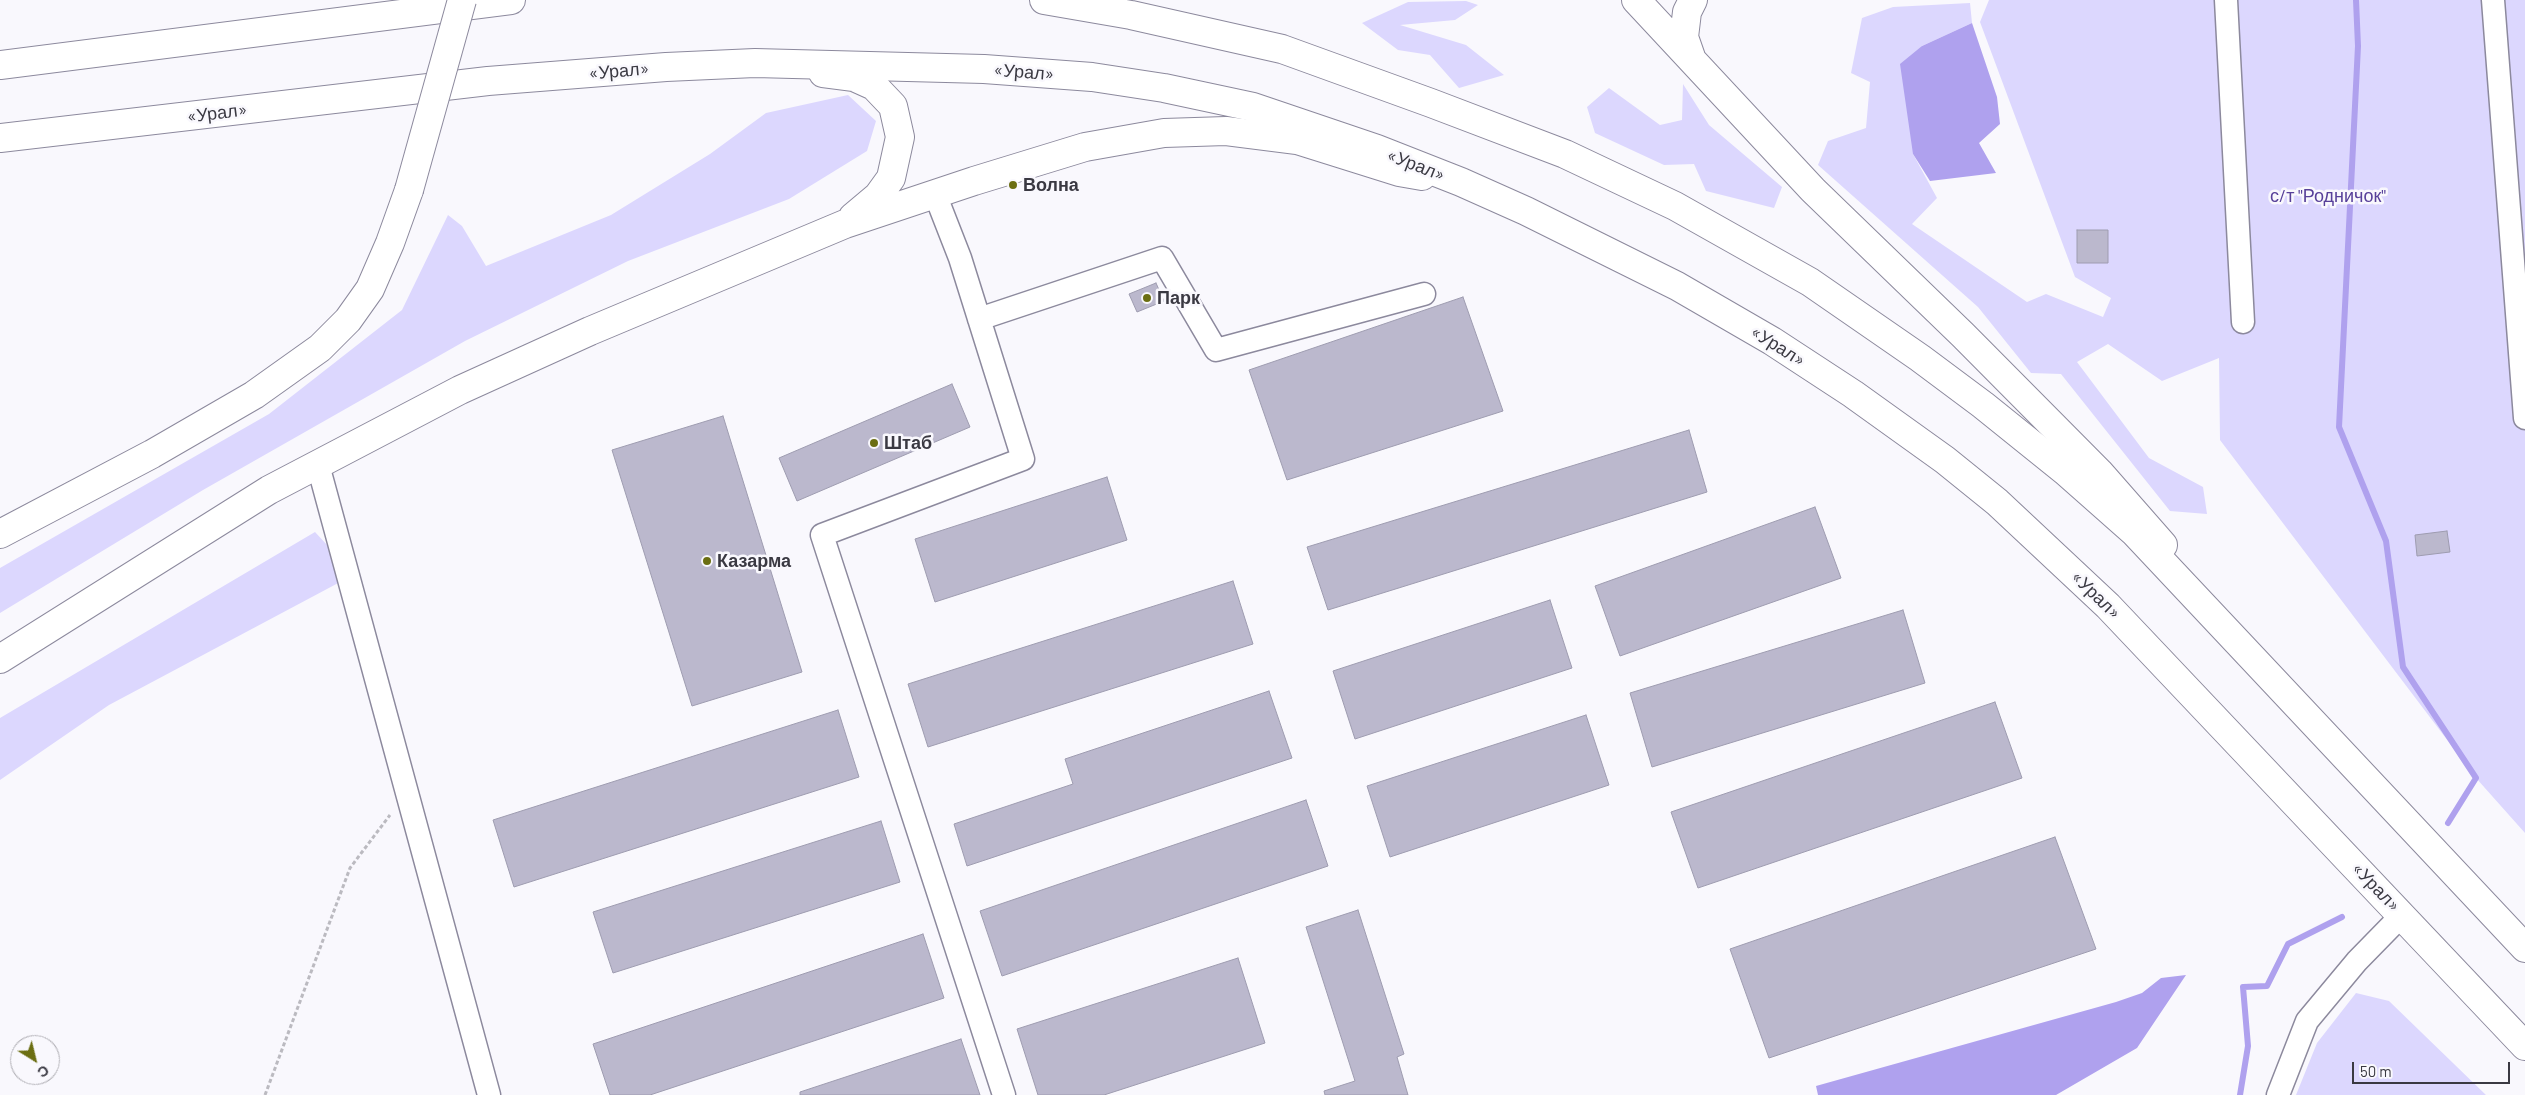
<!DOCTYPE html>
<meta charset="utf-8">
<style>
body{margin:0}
#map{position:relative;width:2525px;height:1095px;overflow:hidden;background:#f9f8fd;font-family:Barlow,sans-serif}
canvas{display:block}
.north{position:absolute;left:10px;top:1035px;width:50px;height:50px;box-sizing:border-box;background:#f9f8fd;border:1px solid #adacb2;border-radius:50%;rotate:144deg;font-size:14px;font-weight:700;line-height:20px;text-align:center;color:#3a3942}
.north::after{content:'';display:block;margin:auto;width:18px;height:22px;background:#6b6e12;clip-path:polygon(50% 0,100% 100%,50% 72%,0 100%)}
.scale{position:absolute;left:2352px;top:1062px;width:158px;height:22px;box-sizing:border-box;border:2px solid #3a3942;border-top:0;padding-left:6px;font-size:15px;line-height:18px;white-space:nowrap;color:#3a3942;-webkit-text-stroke:4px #f9f8fd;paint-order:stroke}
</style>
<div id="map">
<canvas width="2525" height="1095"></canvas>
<div class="north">С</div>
<div class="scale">50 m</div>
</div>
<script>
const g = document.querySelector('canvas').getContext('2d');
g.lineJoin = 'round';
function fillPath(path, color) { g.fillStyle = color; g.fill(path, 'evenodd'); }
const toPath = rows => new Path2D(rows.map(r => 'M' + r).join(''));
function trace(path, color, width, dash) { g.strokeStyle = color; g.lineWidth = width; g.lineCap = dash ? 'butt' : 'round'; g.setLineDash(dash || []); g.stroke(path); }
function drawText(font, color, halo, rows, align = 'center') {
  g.font = font + ' Barlow,sans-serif'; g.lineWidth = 5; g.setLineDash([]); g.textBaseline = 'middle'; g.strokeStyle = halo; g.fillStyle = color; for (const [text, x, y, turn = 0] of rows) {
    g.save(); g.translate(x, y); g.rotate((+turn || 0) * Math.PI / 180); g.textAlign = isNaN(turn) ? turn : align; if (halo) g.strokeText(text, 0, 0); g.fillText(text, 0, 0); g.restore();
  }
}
fillPath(toPath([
 [1989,0,2525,0,2525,833,2476,778,2220,440,2219,358,2162,381,2108,344,2077,362,2149,458,2203,487,2207,514,2170,511,2061,374,2031,373,1978,307,1818,165,1828,141,1866,128,1870,82,1851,73,1862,18,1893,7,1970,3,1972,23,1922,46,1913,154,1937,198,1912,224,2027,302,2046,294,2103,317,2111,298,2075,277,1980,22],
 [1466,1,1478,5,1455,20,1400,25,1466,45,1504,75,1459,88,1430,55,1398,50,1362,23,1408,2],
 [1683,84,1709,125,1782,187,1774,208,1706,191,1694,164,1664,165,1595,133,1587,107,1609,88,1660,125,1682,120],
 [848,95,876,121,867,151,789,199,628,261,465,341,203,490,0,613,0,568,269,414,402,310,448,215,462,226,486,266,611,215,710,154,766,113],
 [315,532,341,560,342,581,109,705,0,780,0,718],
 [2356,993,2389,1001,2486,1095,2296,1095,2317,1043]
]), '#dcd7fe');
fillPath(toPath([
 [1972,23,1997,97,2000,124,1979,143,1996,173,1930,181,1913,154,1900,64,1922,46],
 [2186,975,2137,1048,2056,1095,1818,1095,1816,1086,2116,1002,2142,993,2161,978]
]), '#afa1ee');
trace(toPath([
 [2356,0,2358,46,2339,427,2386,541,2403,667,2476,778,2448,823],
 [2240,1095,2248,1046,2243,987,2267,986,2288,944,2342,917]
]), '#afa1ee', 6);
const building = toPath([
 [2077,230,2108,230,2108,263,2077,263,2077,230],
 [1156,283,1164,301,1137,312,1129,294,1156,283],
 [1463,297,1503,411,1287,480,1249,370,1463,297],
 [952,384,970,427,797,501,779,458,952,384],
 [723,416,802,672,692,706,612,450,723,416],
 [1689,430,1707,492,1328,610,1307,547,1689,430],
 [1107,477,1127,540,935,602,915,539,1107,477],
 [1815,507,1841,578,1620,656,1595,586,1815,507],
 [2447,531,2450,552,2417,556,2415,535,2447,531],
 [1233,581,1253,644,928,747,908,684,1233,581],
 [1550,600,1572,668,1355,739,1333,671,1550,600],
 [1903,610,1925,683,1652,767,1630,693,1903,610],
 [1269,691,1292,758,967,866,954,824,1073,784,1065,759,1269,691],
 [1995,702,2022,778,1698,888,1671,812,1995,702],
 [838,710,859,777,514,887,493,820,838,710],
 [1586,715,1609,785,1390,857,1367,786,1586,715],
 [1306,800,1328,866,1002,976,980,911,1306,800],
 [881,821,900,882,613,973,593,912,881,821],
 [2055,837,2096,949,1769,1058,1730,949,2055,837],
 [1358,910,1404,1054,1397,1057,1408,1095,1325,1095,1324,1091,1355,1081,1306,927,1358,910],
 [923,934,944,998,650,1095,610,1095,593,1044,923,934],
 [1238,958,1265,1043,1104,1095,1038,1095,1017,1029,1238,958],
 [961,1039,980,1095,800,1095,800,1092,961,1039]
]);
fillPath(building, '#bbb8cd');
trace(building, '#9e9cb0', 1);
const minor = toPath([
 [2226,0,2243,322],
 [2493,0,2525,418],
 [935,194,960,258,1023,459,822,535,1004,1095],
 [979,319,1162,258,1216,350,1424,294],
 [318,465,489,1095],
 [2278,1095,2307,1021,2357,961,2402,915]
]);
const major = toPath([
 [1636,0,1813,190,1963,335,2099,472,2163,545],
 [1692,60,1684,37,1687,12,1693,0],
 [823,73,854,77,874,86,893,106,900,137,891,178,878,196,853,217],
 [0,534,152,454,254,395,320,348,348,320,370,289,390,243,409,190],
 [0,659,269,490,460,390,590,331,845,224,974,181,1085,147,1164,133,1226,131,1297,140,1399,172,1422,176]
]);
const highway = toPath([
 [1044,0,1131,15,1282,49,1431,103,1565,154,1675,206,1810,282,1920,358,1983,405,2065,471,2134,532,2525,948],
 [0,65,511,0],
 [0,138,488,81,666,67,755,63,984,69,1092,77,1164,88,1253,107,1377,149,1461,182,1526,211,1677,286,1772,341,1853,394,1945,460,1997,502,2108,606,2525,1046]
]);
trace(minor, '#8c899d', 25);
trace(major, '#8c899d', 30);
trace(highway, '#8c899d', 30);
trace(toPath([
 [265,1095,350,868,390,815]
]), '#bbbac0', 3, [4, 2.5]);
trace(minor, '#fff', 22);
trace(major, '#fff', 28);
trace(highway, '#fff', 28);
const majorBridge = toPath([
 [409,190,462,0]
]);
trace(majorBridge, '#8c899d', 30, []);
trace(majorBridge, '#fff', 28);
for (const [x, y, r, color] of [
 [1013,185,5,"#6b6e12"],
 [1147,298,5,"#6b6e12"],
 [874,443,5,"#6b6e12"],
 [707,561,5,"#6b6e12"]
]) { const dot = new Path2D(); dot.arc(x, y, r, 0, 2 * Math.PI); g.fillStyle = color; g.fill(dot); trace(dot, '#f9f8fd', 2); }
drawText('18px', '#3a3942', '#f9f8fd', [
 ["«Урал»",619,71,-5],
 ["«Урал»",1024,72,4],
 ["«Урал»",217,113,-7],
 ["«Урал»",1416,165,21],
 ["«Урал»",1778,346,32],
 ["«Урал»",2096,595,44],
 ["«Урал»",2376,887,46]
]);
drawText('bold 18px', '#3a3942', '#f9f8fd', [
 ["Волна",1023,185],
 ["Парк",1157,298],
 ["Штаб",884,443],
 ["Казарма",717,561]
], 'left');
drawText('18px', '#58419a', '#f9f8fd', [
 ["с/т \"Родничок\"",2328,196]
]);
</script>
